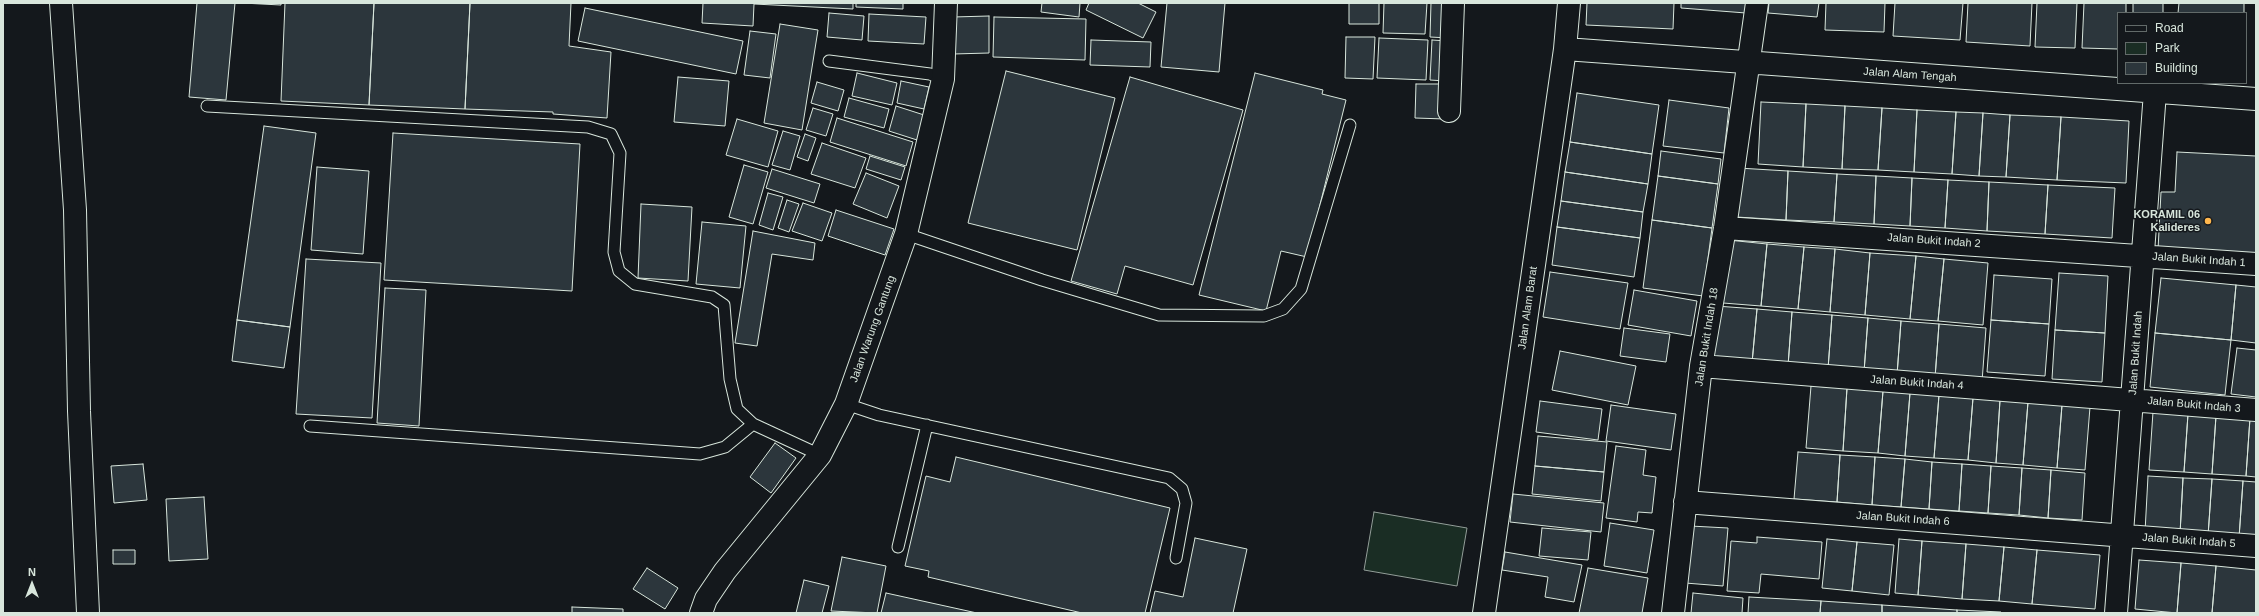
<!DOCTYPE html>
<style>
body{margin:0}
#map{position:relative;width:2259px;height:616px;overflow:hidden;background:#14181c;font-family:Helvetica,sans-serif}
canvas{display:block}
.frame{position:absolute;inset:0;border:4px solid #d8e6dc;pointer-events:none}
.legend{position:absolute;left:2117px;top:12px;width:130px;height:72px;box-sizing:border-box;background:#14181c;border:1px solid #626a69;margin:0;padding:5px 7px;list-style:none;font-size:12px;color:#d8e6dc}
.legend li{display:flex;align-items:center;gap:8px;height:20px}
.legend b{width:20px;border:1px solid #626a69}
.north{position:absolute;left:12px;top:564px;width:40px;height:40px;-webkit-text-stroke:3px #14181c;paint-order:stroke;rotate:0deg;font-size:11px;font-weight:700;line-height:16px;text-align:center;color:#d8e6dc}
.north::after{content:'';display:block;margin:auto;width:14px;height:18px;background:#d8e6dc;clip-path:polygon(50% 0,100% 100%,50% 72%,0 100%)}
</style>
<div id="map">
<canvas width="2259" height="616"></canvas>
<div class="frame"></div>
<ul class="legend">
<li><b style="height:5px;background:#14181c"></b>Road</li>
<li><b style="height:11px;background:#1a2d24"></b>Park</li>
<li><b style="height:11px;background:#2c363c"></b>Building</li>
</ul>
<div class="north">N</div>
</div>
<script>
const g = document.querySelector('canvas').getContext('2d');
g.lineJoin = 'round';
function fillPath(path, color) { g.fillStyle = color; g.fill(path, 'evenodd'); }
const toPath = rows => new Path2D(rows.map(r => 'M' + r).join(''));
function trace(path, color, width, dash) { g.strokeStyle = color; g.lineWidth = width; g.lineCap = dash ? 'butt' : 'round'; g.setLineDash(dash || []); g.stroke(path); }
function drawText(font, color, halo, rows, align = 'center') {
  g.font = font + ' Helvetica,sans-serif'; g.lineWidth = 3; g.setLineDash([]); g.textBaseline = 'middle'; g.strokeStyle = halo; g.fillStyle = color; for (const [text, x, y, turn = 0] of rows) {
    g.save(); g.translate(x, y); g.rotate((+turn || 0) * Math.PI / 180); g.textAlign = isNaN(turn) ? turn : align; if (halo) g.strokeText(text, 0, 0); g.fillText(text, 0, 0); g.restore();
  }
}
const green = toPath([
 [1374,512,1467,528,1457,586,1364,570,1374,512]
]);
fillPath(green, '#1a2d24');
trace(green, '#939e99', 1);
const building = toPath([
 [197,3,235,3,226,100,189,97,197,3],
 [242,3,281,3,281,5,242,3],
 [285,3,374,3,369,105,281,101,285,3],
 [374,3,470,3,465,109,369,105,374,3],
 [470,3,571,3,569,46,611,52,607,118,553,114,553,112,465,109,470,3],
 [703,3,853,3,853,9,754,4,753,26,702,23,703,3],
 [856,3,903,3,903,9,856,7,856,3],
 [1042,3,1080,3,1079,17,1041,12,1042,3],
 [1089,3,1138,3,1156,12,1143,38,1086,10,1089,3],
 [1167,3,1225,3,1219,72,1161,67,1167,3],
 [1349,3,1379,3,1379,24,1349,24,1349,3],
 [1384,3,1427,3,1425,34,1383,33,1384,3],
 [1431,3,1450,3,1449,38,1430,37,1431,3],
 [1587,3,1674,3,1673,29,1586,25,1587,3],
 [1681,3,1747,3,1746,13,1681,8,1681,3],
 [1769,3,1819,3,1817,17,1768,13,1769,3],
 [1826,3,1885,3,1884,32,1825,30,1826,3],
 [1895,3,1963,3,1960,40,1893,36,1895,3],
 [1968,3,2032,3,2030,46,1966,42,1968,3],
 [2037,3,2077,3,2075,48,2035,47,2037,3],
 [2084,3,2126,3,2126,13,2118,13,2118,49,2082,48,2084,3],
 [2133,3,2163,3,2163,13,2133,13,2133,3],
 [2179,3,2244,3,2244,13,2178,13,2179,3],
 [585,8,743,41,736,74,578,41,585,8],
 [829,13,864,16,862,40,827,37,829,13],
 [869,14,926,17,924,44,868,41,869,14],
 [989,16,989,53,953,54,953,17,989,16],
 [994,17,1086,19,1085,60,993,57,994,17],
 [780,24,818,30,802,130,764,123,780,24],
 [750,31,776,34,770,78,744,75,750,31],
 [1346,37,1375,37,1373,79,1345,78,1346,37],
 [1379,38,1428,40,1426,80,1377,78,1379,38],
 [1091,40,1151,42,1150,67,1090,65,1091,40],
 [1432,40,1448,41,1446,81,1430,80,1432,40],
 [1006,71,1115,98,1077,250,968,223,1006,71],
 [857,73,897,83,892,105,852,96,857,73],
 [1255,73,1323,90,1322,94,1346,100,1307,257,1281,251,1266,311,1199,295,1255,73],
 [678,77,729,81,725,126,674,122,678,77],
 [1130,77,1243,110,1193,285,1125,266,1117,294,1071,281,1130,77],
 [901,81,929,87,924,109,897,103,901,81],
 [817,82,844,90,838,111,811,103,817,82],
 [1416,84,1446,84,1445,119,1415,118,1416,84],
 [1577,93,1659,105,1652,154,1570,142,1577,93],
 [849,98,889,109,884,128,844,117,849,98],
 [1669,100,1729,108,1724,153,1663,146,1669,100],
 [1761,102,1806,104,1803,167,1758,164,1761,102],
 [1806,104,1845,106,1842,169,1803,167,1806,104],
 [896,106,924,115,917,140,889,131,896,106],
 [1845,106,1882,108,1878,170,1842,169,1845,106],
 [813,108,833,114,826,136,806,130,813,108],
 [1882,108,1917,110,1914,172,1878,170,1882,108],
 [1917,110,1956,112,1952,174,1914,172,1917,110],
 [1956,112,1983,113,1979,176,1952,174,1956,112],
 [1983,113,2010,115,2006,177,1979,176,1983,113],
 [2010,115,2061,117,2057,180,2006,177,2010,115],
 [2061,117,2129,121,2126,183,2057,180,2061,117],
 [837,118,913,142,906,166,830,142,837,118],
 [737,119,778,131,768,167,726,155,737,119],
 [264,126,316,133,290,327,237,320,264,126],
 [783,131,800,136,790,170,772,165,783,131],
 [393,133,580,144,572,291,384,280,393,133],
 [805,134,816,138,808,161,797,157,805,134],
 [1570,142,1652,154,1648,184,1565,172,1570,142],
 [822,143,866,158,855,188,811,174,822,143],
 [1661,151,1721,159,1718,184,1658,176,1661,151],
 [2177,152,2256,156,2256,256,2158,250,2161,192,2175,192,2177,152],
 [870,156,905,167,901,180,866,169,870,156],
 [744,165,768,172,753,224,729,217,744,165],
 [317,167,369,171,363,254,311,250,317,167],
 [1738,168,1788,171,1786,220,1736,217,1738,168],
 [772,169,820,184,814,203,766,188,772,169],
 [1788,171,1837,174,1834,222,1786,220,1788,171],
 [1565,172,1648,184,1643,212,1561,201,1565,172],
 [866,173,899,186,887,218,853,204,866,173],
 [1837,174,1876,176,1874,224,1834,222,1837,174],
 [1658,176,1718,184,1712,228,1652,220,1658,176],
 [1876,176,1912,178,1910,226,1874,224,1876,176],
 [1912,178,1948,180,1945,228,1910,226,1912,178],
 [1948,180,1989,182,1987,231,1945,228,1948,180],
 [1989,182,2048,185,2045,234,1987,231,1989,182],
 [2048,185,2115,188,2112,238,2045,234,2048,185],
 [768,193,783,197,773,230,759,225,768,193],
 [787,200,799,204,789,232,778,228,787,200],
 [1561,201,1643,212,1640,238,1557,227,1561,201],
 [803,203,832,213,822,241,792,231,803,203],
 [641,204,692,207,688,281,638,278,641,204],
 [836,210,894,229,885,255,828,236,836,210],
 [1652,220,1712,228,1703,296,1643,288,1652,220],
 [702,222,746,226,740,288,696,284,702,222],
 [1557,227,1640,238,1634,277,1552,265,1557,227],
 [753,231,815,243,813,260,772,254,757,346,735,343,753,231],
 [1728,240,1767,244,1761,306,1723,303,1728,240],
 [1767,244,1804,247,1798,309,1761,306,1767,244],
 [1804,247,1835,249,1830,312,1798,309,1804,247],
 [1835,249,1870,253,1865,315,1830,312,1835,249],
 [1870,253,1916,256,1910,319,1865,315,1870,253],
 [1916,256,1944,259,1938,321,1910,319,1916,256],
 [306,259,381,263,372,418,296,414,306,259],
 [1944,259,1988,263,1983,325,1938,321,1944,259],
 [1550,272,1628,283,1620,329,1543,317,1550,272],
 [2059,273,2108,276,2105,333,2055,330,2059,273],
 [1994,275,2052,279,2049,324,1991,320,1994,275],
 [2161,278,2236,285,2231,340,2155,333,2161,278],
 [2236,285,2256,287,2256,343,2231,340,2236,285],
 [385,288,426,290,419,426,377,423,385,288],
 [1634,290,1697,301,1691,336,1628,325,1634,290],
 [1716,306,1757,309,1752,363,1711,360,1716,306],
 [1757,309,1792,312,1788,366,1752,363,1757,309],
 [1792,312,1832,315,1828,369,1788,366,1792,312],
 [1832,315,1868,318,1864,372,1828,369,1832,315],
 [1868,318,1901,321,1897,375,1864,372,1868,318],
 [237,320,290,327,284,368,232,361,237,320],
 [1991,320,2049,324,2045,376,1987,372,1991,320],
 [1901,321,1939,324,1935,378,1897,375,1901,321],
 [1939,324,1986,328,1982,382,1935,378,1939,324],
 [1624,328,1670,334,1666,362,1620,356,1624,328],
 [2055,330,2105,333,2102,382,2052,379,2055,330],
 [2155,333,2231,340,2225,395,2150,387,2155,333],
 [2237,348,2256,350,2256,397,2231,394,2237,348],
 [1560,351,1636,366,1628,405,1552,390,1560,351],
 [1811,386,1847,388,1843,451,1806,448,1811,386],
 [1847,388,1883,391,1878,453,1843,451,1847,388],
 [1883,391,1910,393,1905,456,1878,453,1883,391],
 [1910,393,1939,395,1934,458,1905,456,1910,393],
 [1939,395,1973,398,1968,460,1934,458,1939,395],
 [1973,398,2000,400,1996,463,1968,460,1973,398],
 [2000,400,2028,402,2023,465,1996,463,2000,400],
 [1540,401,1602,409,1598,440,1536,432,1540,401],
 [2028,402,2062,405,2057,468,2023,465,2028,402],
 [1611,405,1676,414,1671,450,1606,441,1611,405],
 [2062,405,2090,407,2085,470,2057,468,2062,405],
 [2153,412,2188,414,2184,472,2149,470,2153,412],
 [2188,414,2216,416,2212,474,2184,472,2188,414],
 [2216,416,2250,418,2246,476,2212,474,2216,416],
 [2250,418,2256,419,2256,477,2246,476,2250,418],
 [1538,436,1607,442,1604,472,1535,466,1538,436],
 [775,443,796,458,771,493,750,477,775,443],
 [1616,446,1646,450,1643,475,1656,477,1652,513,1638,512,1637,522,1606,518,1616,446],
 [1798,452,1840,455,1837,502,1794,499,1798,452],
 [1840,455,1875,457,1872,505,1837,502,1840,455],
 [956,457,1170,508,1145,613,1082,613,928,577,929,571,905,566,926,476,950,482,956,457],
 [1875,457,1905,459,1901,507,1872,505,1875,457],
 [1905,459,1932,462,1929,509,1901,507,1905,459],
 [1932,462,1962,464,1959,511,1929,509,1932,462],
 [143,464,147,500,114,503,111,466,143,464],
 [1962,464,1991,466,1988,513,1959,511,1962,464],
 [1535,466,1604,472,1601,501,1532,494,1535,466],
 [1991,466,2022,468,2019,515,1988,513,1991,466],
 [2022,468,2051,470,2048,518,2019,515,2022,468],
 [2051,470,2085,473,2082,520,2048,518,2051,470],
 [2148,476,2183,478,2180,534,2145,532,2148,476],
 [2183,478,2212,479,2208,536,2180,534,2183,478],
 [2212,479,2243,481,2239,538,2208,536,2212,479],
 [2243,481,2256,482,2256,539,2239,538,2243,481],
 [1513,494,1604,503,1601,532,1510,522,1513,494],
 [204,497,208,559,169,561,166,499,204,497],
 [1610,523,1654,530,1647,573,1604,566,1610,523],
 [1690,526,1728,528,1723,586,1685,583,1690,526],
 [1542,528,1591,532,1588,560,1539,556,1542,528],
 [1757,537,1822,542,1819,579,1761,574,1759,593,1727,591,1731,541,1757,543,1757,537],
 [1195,538,1247,549,1233,613,1150,613,1155,591,1183,597,1195,538],
 [1827,539,1857,542,1852,591,1822,588,1827,539],
 [1899,539,1922,541,1918,595,1895,593,1899,539],
 [1922,541,1966,544,1962,599,1918,595,1922,541],
 [1857,542,1894,545,1889,595,1852,591,1857,542],
 [1966,544,2004,547,1999,601,1962,599,1966,544],
 [2004,547,2037,550,2032,604,1999,601,2004,547],
 [113,550,135,550,135,564,113,564,113,550],
 [2037,550,2100,555,2095,609,2032,604,2037,550],
 [1505,552,1582,565,1574,602,1545,597,1548,577,1502,570,1505,552],
 [842,557,886,566,877,613,831,611,842,557],
 [2139,560,2181,563,2177,613,2135,609,2139,560],
 [2181,563,2216,566,2212,613,2177,613,2181,563],
 [2216,566,2256,570,2256,613,2212,613,2216,566],
 [647,568,678,588,665,609,633,589,647,568],
 [1588,568,1648,578,1642,613,1579,613,1588,568],
 [804,580,829,586,822,613,796,613,804,580],
 [886,593,977,613,881,613,886,593],
 [1693,593,1743,598,1742,613,1691,613,1693,593],
 [1749,597,1821,601,1820,613,1748,613,1749,597],
 [1821,601,1882,605,1882,613,1820,613,1821,601],
 [1882,605,1957,610,1957,613,1882,613,1882,605],
 [572,607,623,609,623,613,572,613,572,607],
 [1957,610,2001,612,2001,613,1957,613,1957,610]
]);
fillPath(building, '#2c363c');
trace(building, '#d8e6dc', 1);
const lane = toPath([
 [829,61,930,74,943,79],
 [207,106,588,127,611,134,620,153,614,252,619,271,635,284,712,297,724,305,730,379,737,409,753,424,820,455],
 [906,234,1042,280,1159,315,1264,316,1283,309,1301,289,1350,125],
 [846,404,879,415,1169,478,1182,489,1186,503,1176,558],
 [310,426,700,454,725,447,753,424],
 [898,547,927,425]
]);
const street = toPath([
 [61,3,75,210,79,411,88,613],
 [1565,49,2256,99],
 [1449,111,1453,3],
 [1725,228,2256,264],
 [1701,366,2256,410],
 [1685,502,2256,546],
 [1484,613,1565,49,1569,3],
 [1673,613,1701,366,1725,228,1757,3],
 [2116,613,2155,92]
]);
const secondary = toPath([
 [701,613,706,599,725,571,820,455,846,404,906,234,943,79,946,3]
]);
trace(lane, '#d8e6dc', 13);
trace(street, '#d8e6dc', 24);
trace(secondary, '#d8e6dc', 24);
trace(lane, '#14181c', 11);
trace(street, '#14181c', 22);
trace(secondary, '#14181c', 22);
for (const [x, y, r, color] of [
 [2208,221,4,"#ffb74d"]
]) { const dot = new Path2D(); dot.arc(x, y, r, 0, 2 * Math.PI); g.fillStyle = color; g.fill(dot); trace(dot, '#14181c', 1.5); }
drawText('11px', '#d8e6dc', '#14181c', [
 ["Jalan Alam Tengah",1910,75,4],
 ["Jalan Bukit Indah 2",1934,241,4],
 ["Jalan Bukit Indah 1",2199,260,4],
 ["Jalan Alam Barat",1528,308,-82],
 ["Jalan Warung Gantung",873,329,-70],
 ["Jalan Bukit Indah 18",1707,337,-81],
 ["Jalan Bukit Indah",2136,353,-86],
 ["Jalan Bukit Indah 4",1917,383,4],
 ["Jalan Bukit Indah 3",2194,405,5],
 ["Jalan Bukit Indah 6",1903,519,4],
 ["Jalan Bukit Indah 5",2189,541,4]
]);
drawText('bold 11px', '#d8e6dc', '#14181c', [
 ["KORAMIL 06",2200,215],
 ["Kalideres",2200,228]
], 'right');
</script>
